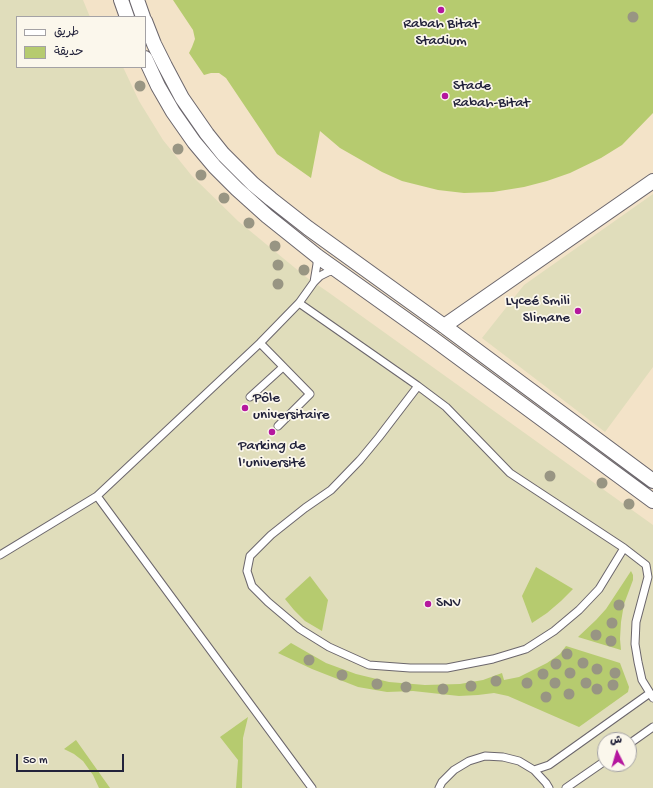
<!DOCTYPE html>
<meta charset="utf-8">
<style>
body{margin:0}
#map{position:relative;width:653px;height:788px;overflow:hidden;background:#f3e3c8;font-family:"Gochi Hand","Playpen Sans Arabic",sans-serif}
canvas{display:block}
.legend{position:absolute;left:16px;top:16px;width:130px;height:52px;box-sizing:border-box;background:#fbf7ec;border:1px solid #a4a2a5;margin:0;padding:5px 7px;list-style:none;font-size:12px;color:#22223b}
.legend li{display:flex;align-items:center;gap:8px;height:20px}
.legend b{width:20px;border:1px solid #a4a2a5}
.north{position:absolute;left:597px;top:732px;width:40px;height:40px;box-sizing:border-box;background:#fbf7ec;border:1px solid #a4a2a5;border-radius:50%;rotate:355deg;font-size:11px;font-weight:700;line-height:16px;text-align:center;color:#22223b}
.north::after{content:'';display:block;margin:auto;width:14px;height:18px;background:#b5179e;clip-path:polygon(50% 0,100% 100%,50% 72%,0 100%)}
.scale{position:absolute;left:16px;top:754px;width:108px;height:18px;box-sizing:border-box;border:2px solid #22223b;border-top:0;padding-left:5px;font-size:12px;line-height:14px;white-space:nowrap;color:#22223b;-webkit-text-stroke:3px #fbf7ec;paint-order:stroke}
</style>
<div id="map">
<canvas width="653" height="788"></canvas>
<ul class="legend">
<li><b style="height:5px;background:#fff"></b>طريق</li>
<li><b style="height:11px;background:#b6cb6f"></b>حديقة</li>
</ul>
<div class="north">ش</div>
<div class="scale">50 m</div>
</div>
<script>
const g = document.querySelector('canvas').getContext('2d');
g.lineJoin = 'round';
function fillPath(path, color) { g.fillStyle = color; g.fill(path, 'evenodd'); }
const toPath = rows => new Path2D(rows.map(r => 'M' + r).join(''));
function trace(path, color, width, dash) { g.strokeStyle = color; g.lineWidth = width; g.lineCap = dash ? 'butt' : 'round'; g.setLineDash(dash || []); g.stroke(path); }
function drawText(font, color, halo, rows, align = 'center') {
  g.font = font + ' "Gochi Hand",sans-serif'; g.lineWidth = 3.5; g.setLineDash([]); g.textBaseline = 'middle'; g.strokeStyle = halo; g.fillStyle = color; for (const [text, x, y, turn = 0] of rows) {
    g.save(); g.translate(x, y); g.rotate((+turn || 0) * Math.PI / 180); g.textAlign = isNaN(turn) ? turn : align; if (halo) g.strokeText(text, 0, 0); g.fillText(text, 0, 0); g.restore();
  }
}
fillPath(toPath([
 [0,0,83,0,90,17,17,17,17,67,123,67,139,101,163,140,192,176,238,221,306,277,328,292,653,525,653,788,0,788],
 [605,740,629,740,629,764,605,764],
 [653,194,653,367,605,432,482,338,524,285]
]), '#e0ddbb');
fillPath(toPath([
 [173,0,653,0,653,113,622,145,601,158,570,173,547,181,524,187,493,192,464,193,438,190,402,181,382,172,340,148,320,131,311,178,277,154,226,78,219,73,211,73,204,75,189,53,192,47,195,39,193,30],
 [536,567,573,589,561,601,547,613,532,623,522,596],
 [631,571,633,575,633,580,624,604,621,622,620,639,621,650,578,637,596,620,606,609],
 [310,576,328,600,322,631,305,621,294,610,285,599],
 [291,643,326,663,356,674,389,682,425,685,460,684,483,680,502,673,504,680,519,677,547,663,560,654,566,646,620,663,629,687,628,692,579,727,508,696,494,693,478,695,459,696,413,691,387,692,358,687,312,669,278,653],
 [248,717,243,738,242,788,236,788,238,760,220,737],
 [76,740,110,788,99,788,93,775,83,761,74,754,64,749]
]), '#b6cb6f');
const service = toPath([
 [314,282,317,264,317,256],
 [299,303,418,386,446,407,510,473,624,548,646,565,648,577,636,622,635,644,638,662,642,680,653,698],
 [260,343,310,394,278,426],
 [418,386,379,437,360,460,331,490,305,508,271,535,250,556,247,571,252,586,268,602,300,629,329,647,369,665,410,668,447,668,493,659,526,649,554,631,579,610,599,589,624,548],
 [250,397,283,367],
 [97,496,312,788],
 [0,555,97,496,260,343,299,303,314,282,320,276,328,272,336,270],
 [629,744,653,727],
 [534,770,549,765,650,693],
 [439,788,442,782,454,770,469,761,485,756,503,757,519,761,534,770,546,783,549,788],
 [566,788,605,761]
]);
const minor = toPath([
 [121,0,127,17],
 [137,0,143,17],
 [145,21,154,44,165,66,182,98,207,134,223,154,253,184,271,199,308,228,444,326,653,481],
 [145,58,158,86,173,112,194,142,215,167,237,189,267,216,317,256,432,338,653,501],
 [444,326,653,181]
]);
trace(service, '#6b666c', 9);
trace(minor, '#6b666c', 16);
trace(service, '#fff', 7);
trace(minor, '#fff', 14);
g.fillStyle = '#989583';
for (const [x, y] of [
 [633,17],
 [140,86],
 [178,149],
 [201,175],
 [224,198],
 [249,223],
 [275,246],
 [278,265],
 [304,270],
 [278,284],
 [550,476],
 [602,483],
 [629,504],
 [619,605],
 [612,623],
 [596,635],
 [611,641],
 [567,654],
 [309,660],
 [583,663],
 [556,664],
 [597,669],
 [570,673],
 [615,673],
 [543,674],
 [342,675],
 [496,681],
 [527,683],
 [555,683],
 [586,683],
 [377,684],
 [613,685],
 [471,686],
 [406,687],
 [443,689],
 [597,689],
 [569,694],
 [546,697]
]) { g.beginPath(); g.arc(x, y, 5.5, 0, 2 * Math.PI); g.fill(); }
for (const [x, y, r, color] of [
 [441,10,4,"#b5179e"],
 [445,96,4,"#b5179e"],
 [578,311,4,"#b5179e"],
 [245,408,4,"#b5179e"],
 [272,432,4,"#b5179e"],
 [428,604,4,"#b5179e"]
]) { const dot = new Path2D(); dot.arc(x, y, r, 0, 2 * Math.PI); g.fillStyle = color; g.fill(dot); trace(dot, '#fbf7ec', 1.5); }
drawText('15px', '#22223b', '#fbf7ec', [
 ["Rabah Bitat",441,25,"center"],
 ["Stadium",441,42,"center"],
 ["Stade",453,87],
 ["Rabah-Bitat",453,104],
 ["Lyceé Smili",570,302,"right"],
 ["Slimane",570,319,"right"],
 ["Pôle",253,399],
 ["universitaire",253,416],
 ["Parking de",272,447,"center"],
 ["l'université",272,464,"center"],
 ["SNV",436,604]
], 'left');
</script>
